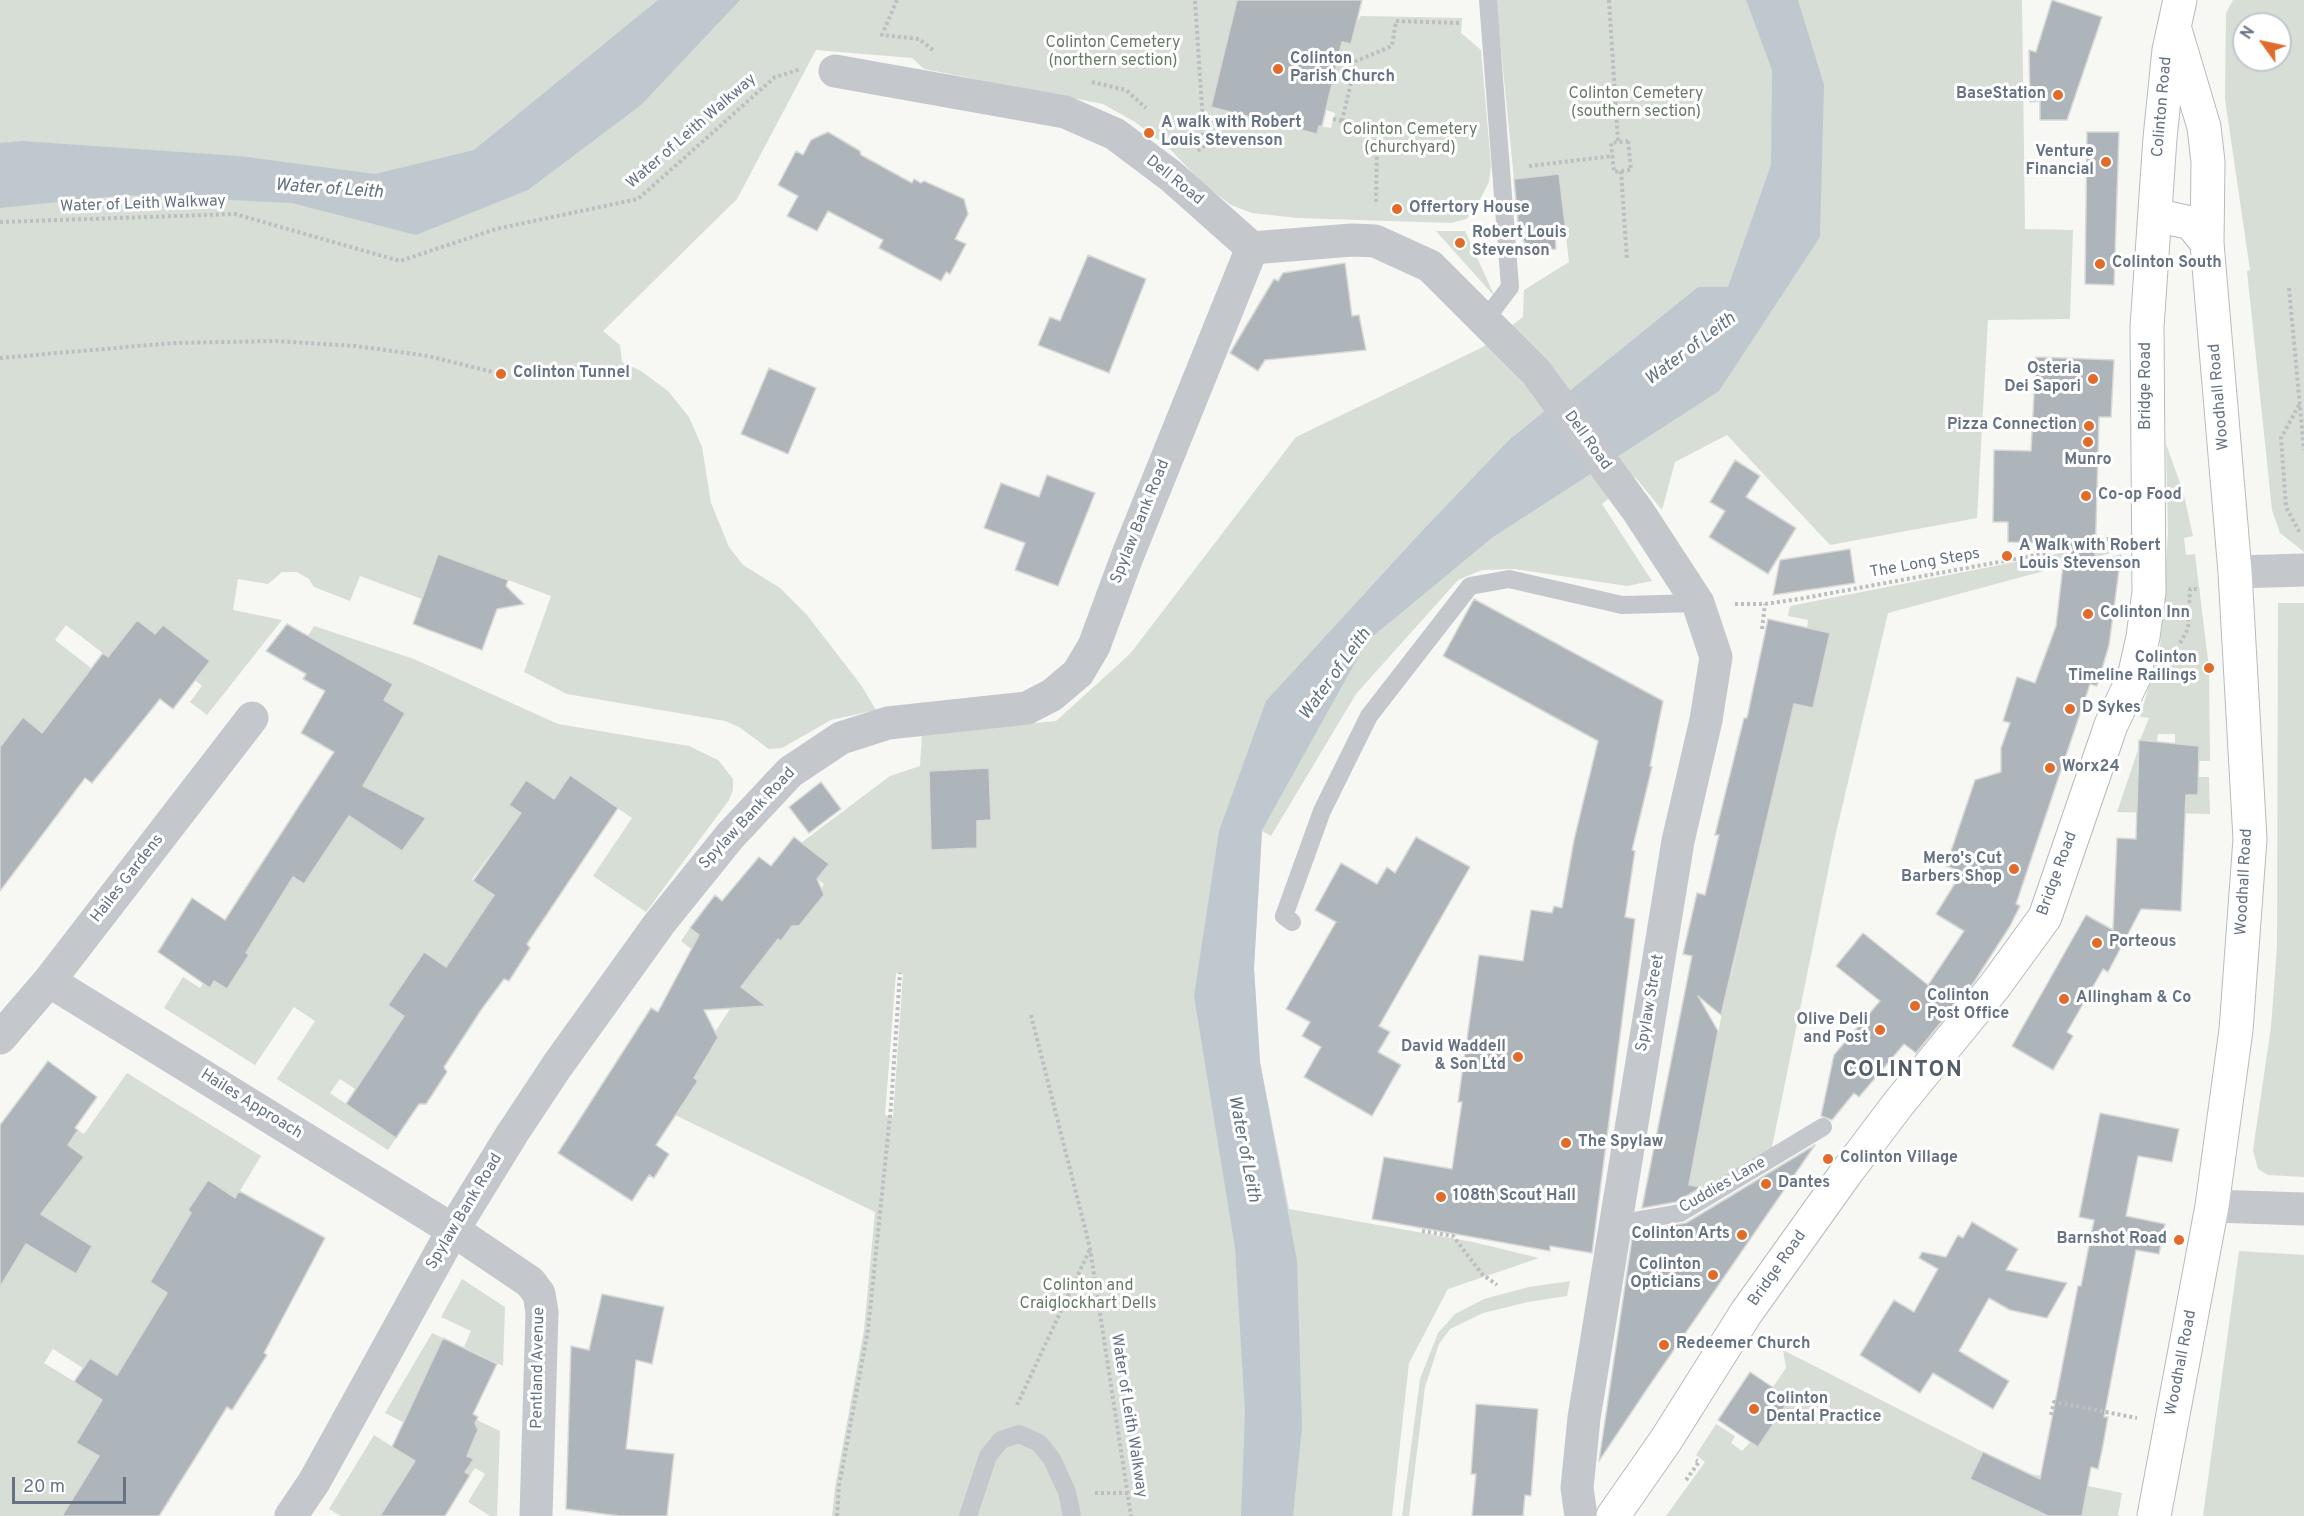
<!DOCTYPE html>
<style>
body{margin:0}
#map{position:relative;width:2304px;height:1516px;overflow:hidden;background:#f7f7f4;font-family:Overpass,sans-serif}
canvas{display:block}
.north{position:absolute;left:2232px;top:12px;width:60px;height:60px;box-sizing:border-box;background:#fff;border:2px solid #c2c7ce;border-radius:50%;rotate:303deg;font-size:16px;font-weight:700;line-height:24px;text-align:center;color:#667385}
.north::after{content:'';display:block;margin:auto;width:21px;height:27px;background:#e16b2a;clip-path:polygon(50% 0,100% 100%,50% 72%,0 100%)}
.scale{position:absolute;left:12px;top:1477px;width:114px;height:27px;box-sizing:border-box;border:3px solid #667385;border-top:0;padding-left:8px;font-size:18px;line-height:21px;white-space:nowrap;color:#667385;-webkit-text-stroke:4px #fff;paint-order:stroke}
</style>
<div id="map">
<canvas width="2304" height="1516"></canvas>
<div class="north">N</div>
<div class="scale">20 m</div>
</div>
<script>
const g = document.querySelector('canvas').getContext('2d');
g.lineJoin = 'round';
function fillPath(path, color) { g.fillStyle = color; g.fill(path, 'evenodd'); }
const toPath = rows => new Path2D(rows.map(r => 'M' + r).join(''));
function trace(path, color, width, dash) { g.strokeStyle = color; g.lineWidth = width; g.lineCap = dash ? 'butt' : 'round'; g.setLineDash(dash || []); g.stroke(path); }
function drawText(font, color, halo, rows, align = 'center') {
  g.font = font + ' Overpass,sans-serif'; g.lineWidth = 6; g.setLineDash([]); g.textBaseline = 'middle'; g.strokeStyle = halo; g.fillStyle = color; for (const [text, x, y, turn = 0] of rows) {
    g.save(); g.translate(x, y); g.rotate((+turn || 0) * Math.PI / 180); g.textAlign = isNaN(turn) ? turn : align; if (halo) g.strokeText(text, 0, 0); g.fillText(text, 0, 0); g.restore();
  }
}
fillPath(toPath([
 [0,0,1237,0,1214,93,1283,125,1317,134,1319,126,1331,128,1335,113,1326,110,1342,42,1351,44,1356,23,1361,16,1462,18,1461,33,1481,50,1491,165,1489,182,1474,211,1466,219,1451,223,1297,218,1252,213,1231,205,1202,183,1169,148,1135,122,1103,104,924,69,912,58,816,50,737,199,603,331,620,345,622,362,641,371,668,391,689,417,702,447,711,503,729,547,743,565,780,588,807,615,861,685,876,710,831,720,782,748,769,749,739,727,725,721,567,694,524,672,551,596,439,554,422,599,360,576,350,601,314,587,309,579,297,572,282,572,268,584,238,579,233,610,282,620,207,715,190,702,202,686,195,680,163,625,155,634,108,657,66,625,55,640,123,693,54,717,42,732,23,718,0,781],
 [1496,0,2022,0,2025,229,2073,230,2070,319,1988,320,1977,518,1830,545,1727,435,1675,462,1662,510,1635,477,1602,504,1652,581,1627,586,1515,569,1482,570,1458,580,1356,694,1271,836,1262,831,1254,968,1260,1062,1289,1209,1473,1242,1539,1258,1448,1289,1409,1363,1392,1516,832,1516,835,1488,864,1330,875,1212,634,1095,681,1094,687,1098,698,1081,694,1078,706,1060,701,1057,708,1046,714,1046,718,1038,715,1032,743,989,681,941,690,928,772,934,781,941,793,925,800,926,804,920,802,915,824,895,821,889,824,884,817,879,828,864,801,843,890,776,920,766,922,734,1056,721,1130,654,1296,437,1483,347,1523,317,1524,290,1569,262,1559,175,1514,179],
 [896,973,903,974,893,1117,885,1115],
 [2233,0,2304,0,2304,552,2280,533,2272,510,2247,271,2250,270,2225,99,2226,13],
 [2244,24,2280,24,2280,60,2244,60],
 [1436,231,1465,231,1495,297],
 [2166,444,2183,491,2193,536,2184,538,2186,555,2195,554,2209,668,2210,761,2199,761,2198,746,2175,745,2175,734,2158,734,2157,741,2140,740,2149,718,2140,717,2160,648,2168,533],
 [2112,543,2111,553,1888,613,1835,837,1771,1152,1695,1200,1697,1186,1688,1185,1728,983,1731,977,1793,703,1813,708,1818,688,1802,685,1810,650,1826,653,1830,634,1807,628,1808,620,1788,616,1790,606],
 [2278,603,2304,603,2304,1177,2268,1175,2258,1169,2253,1150,2271,1027,2277,947],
 [314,626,414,659,558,724,689,746,718,760,733,779,733,790,729,800,646,912,593,876,632,818,571,776,554,799,526,780,509,805,521,813,525,808,472,879,494,895,446,967,425,952,415,966,473,1024,465,1035,398,990,410,1020,384,1045,361,1093,340,1079,330,1093,396,1138,388,1150,277,1079,315,1021,294,1007,255,1065,164,1008,183,977,200,988,203,983,210,987,214,981,227,989,249,955,236,947,282,893,253,875,265,859,304,884,349,816,402,851,425,818,342,775,393,684,308,636],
 [2138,750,2137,793,2197,795,2198,777,2209,777,2210,814,2117,812],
 [127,1073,261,1156,194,1267,168,1251,150,1281,221,1326,219,1419,211,1433,90,1358,83,1368,53,1349,44,1363,103,1399,77,1443,170,1500,163,1511,91,1470,62,1516,0,1516,0,1273,12,1236,75,1274,92,1246,0,1190,68,1145,78,1130,84,1134],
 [208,1180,224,1191,204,1221,188,1211],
 [2239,1251,2304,1255,2304,1516,2203,1516],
 [462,1279,505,1307,503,1366,464,1347,471,1331,441,1317],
 [1570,1281,1567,1296,1528,1302,1483,1313,1450,1329,1439,1344,1425,1387,1409,1516,1402,1516,1420,1379,1438,1333,1455,1314,1484,1299,1529,1287],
 [432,1333,451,1342,439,1368,430,1365,417,1394,468,1439,475,1438,478,1430,475,1423,477,1420,500,1431,497,1516,490,1516,468,1502,485,1474,475,1468,470,1475,465,1472,474,1459,385,1413],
 [1783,1350,1983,1452,1971,1479,2026,1473,2122,1493,2118,1516,1666,1516,1705,1462,1696,1455,1716,1424,1735,1436,1731,1443,1742,1451,1790,1399,1773,1387,1786,1368],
 [374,1435,415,1461,380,1516,341,1516,329,1509]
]), '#d7ded5');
fillPath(toPath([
 [658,0,740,0,641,105,528,190,416,235,292,203,127,195,0,208,0,143,22,141,239,156,375,174,474,150],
 [1746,0,1798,0,1824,85,1820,237,1719,391,1493,537,1367,641,1262,830,1254,968,1260,1062,1297,1261,1302,1427,1293,1516,1241,1516,1245,1412,1235,1248,1194,996,1219,831,1266,701,1423,530,1509,440,1698,287,1728,287,1771,165,1772,70]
]), '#c0c8cf');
const building = toPath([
 [1237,0,1362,0,1351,44,1342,42,1322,126,1319,126,1317,134,1211,107,1237,0],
 [2052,0,2102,17,2067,120,2040,120,2040,101,2030,102,2029,50,2036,52,2052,0],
 [828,132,860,151,861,155,912,183,914,179,921,183,924,181,964,199,968,214,955,239,966,244,950,274,946,272,941,281,879,248,883,240,828,211,817,231,787,216,798,196,778,185,796,151,803,155,811,140,828,132],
 [2087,132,2119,132,2114,285,2085,284,2087,132],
 [1559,174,1566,232,1555,233,1556,249,1530,252,1519,233,1514,179,1559,174],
 [1088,255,1146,279,1109,373,1038,345,1050,317,1060,321,1088,255],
 [1345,263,1352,316,1359,315,1366,350,1265,360,1258,371,1230,353,1274,279,1278,281,1283,273,1345,263],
 [2036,357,2114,360,2111,417,2099,417,2095,562,2121,555,2109,645,2097,686,2090,684,2016,904,2020,906,2010,926,1974,982,1916,1053,1904,1044,1859,1097,1854,1093,1832,1120,1821,1116,1834,1055,1880,1001,1836,966,1863,933,1928,985,1964,931,1936,914,1962,872,1946,866,1975,780,2001,772,2001,748,2010,723,2003,721,2017,677,2035,683,2056,626,2066,540,2055,543,2008,542,2008,522,1993,522,1994,450,2031,451,2036,357],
 [769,368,816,388,788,454,741,434,769,368],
 [1735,460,1760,476,1746,497,1796,528,1768,574,1709,537,1725,511,1710,502,1735,460],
 [1047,475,1095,493,1058,586,1015,570,1025,543,984,528,1001,483,1039,497,1047,475],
 [1850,549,1855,583,1773,595,1780,560,1850,549],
 [438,554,508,580,506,586,524,604,497,609,482,650,413,624,438,554],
 [1474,599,1663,701,1650,766,1652,767,1632,850,1635,851,1625,917,1635,919,1592,1253,1550,1246,1550,1251,1372,1219,1384,1157,1452,1169,1462,1102,1458,1102,1479,955,1523,961,1531,910,1552,913,1554,906,1562,908,1574,840,1598,741,1443,656,1474,599],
 [1768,619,1830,633,1813,708,1794,704,1721,1015,1698,996,1718,1031,1689,1185,1702,1187,1676,1202,1642,1208,1692,956,1683,954,1697,893,1705,895,1719,835,1715,835,1744,718,1747,718,1768,619],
 [137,620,155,634,163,625,210,661,173,709,160,699,92,783,85,778,0,891,0,747,23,717,42,733,103,653,108,657,137,620],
 [287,624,393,684,384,700,405,713,363,786,426,818,402,851,349,816,304,884,293,877,246,953,249,955,227,989,214,981,210,988,158,952,192,898,225,920,334,752,301,733,325,691,303,679,306,674,266,651,287,624],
 [2139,740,2199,746,2198,795,2186,795,2181,911,2141,909,2108,972,2103,969,2067,1032,2073,1036,2053,1070,2012,1046,2086,915,2113,930,2117,838,2136,839,2139,740],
 [989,768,991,820,977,821,977,848,931,850,929,771,989,768],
 [570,775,618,808,527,944,530,948,509,981,504,979,481,1010,444,1067,447,1072,426,1104,419,1104,396,1138,346,1104,404,1016,388,1005,424,952,446,967,494,895,473,881,521,813,509,805,526,780,554,799,570,775],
 [821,782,841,809,809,833,789,807,821,782],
 [794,837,829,864,817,879,824,895,799,926,792,926,781,941,778,939,741,987,766,1006,704,1010,718,1038,694,1078,698,1081,656,1145,669,1154,654,1178,649,1175,632,1201,558,1153,651,1008,658,1012,699,935,690,928,715,895,722,901,759,857,771,866,794,837],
 [1416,837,1470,867,1379,1026,1390,1032,1378,1052,1401,1065,1372,1116,1304,1077,1321,1047,1302,1036,1310,1022,1286,1009,1336,922,1315,910,1341,863,1377,884,1387,867,1395,873,1416,837],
 [48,1061,97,1097,75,1128,78,1130,68,1145,84,1157,41,1214,92,1246,76,1274,26,1244,0,1287,0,1125,48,1061],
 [2100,1113,2179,1129,2172,1162,2138,1156,2126,1216,2165,1224,2159,1254,2136,1250,2104,1417,2108,1417,2103,1445,2098,1469,2091,1467,2082,1516,2048,1516,1970,1479,1983,1452,2040,1479,2078,1286,2081,1286,2094,1220,2079,1217,2100,1113],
 [1815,1145,1649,1386,1599,1461,1633,1232,1686,1223,1815,1145],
 [208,1180,235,1198,239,1191,325,1238,264,1353,267,1355,232,1410,227,1407,159,1516,62,1516,99,1456,76,1443,102,1400,74,1382,90,1358,117,1375,167,1293,150,1282,191,1213,188,1210,208,1180],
 [1972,1222,2018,1249,2006,1270,2067,1283,2047,1318,2010,1310,1989,1298,1959,1351,2009,1381,1993,1409,1933,1373,1920,1393,1860,1355,1894,1300,1914,1312,1938,1269,1919,1258,1922,1252,1946,1257,1958,1235,1963,1238,1972,1222],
 [602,1294,664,1307,652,1364,636,1360,626,1449,674,1454,667,1516,620,1516,566,1509,571,1346,589,1350,602,1294],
 [443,1338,497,1364,473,1414,478,1417,475,1423,478,1430,467,1456,474,1459,465,1472,470,1475,445,1516,380,1516,415,1461,392,1447,443,1338],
 [1750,1372,1790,1399,1758,1447,1718,1420,1750,1372],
 [1476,1404,1538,1409,1531,1496,1525,1495,1523,1516,1472,1516,1476,1474,1471,1474,1476,1404]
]);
fillPath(building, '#adb4ba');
trace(building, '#d8d9d6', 1.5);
const secondary = toPath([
 [2155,215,2191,223,2207,243],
 [1613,1516,1666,1440,1746,1313,1846,1173,1899,1103,1994,987,2045,917,2111,725,2134,677,2143,637,2149,592,2147,327,2160,138,2169,50,2180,0],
 [2154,1516,2212,1206,2236,1030,2250,839,2235,572,2207,243,2208,162,2204,127,2176,33]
]);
trace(secondary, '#b6bac0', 35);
trace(toPath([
 [897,0,882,35,919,39,933,50],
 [1609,0,1618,142],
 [1195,1,1203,122,1203,147,1198,151],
 [1092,82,1126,90,1146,108],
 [1333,119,1362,126,1377,144,1376,205],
 [1342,121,1356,61,1392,46,1396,21,1461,23],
 [1628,141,1631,170,1614,172,1611,143,1628,141],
 [1529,166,1613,156],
 [1621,171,1627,260],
 [0,222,235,214,400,261,496,229,638,199,775,77,801,69],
 [2289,288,2304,450],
 [0,358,173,343,274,341,356,346,428,356,501,374],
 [2299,405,2281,438,2286,507,2300,533],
 [1735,604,1765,604,1799,599,2042,554,2112,538],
 [1762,629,1765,604],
 [2180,643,2188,629,2190,589,2200,589],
 [1031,1015,1090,1248,1131,1516],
 [1422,1231,1453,1236,1482,1274,1497,1285],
 [1017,1405,1090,1249],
 [2051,1415,2054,1402,2137,1418],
 [1686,1480,1699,1462,1696,1460],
 [1095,1493,1128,1493],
 [837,1516,839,1486,868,1330,891,1106,900,973]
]), '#bcbec1', 4, [3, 3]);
trace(toPath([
 [1485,320,1510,287,1488,0],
 [1292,922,1284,916,1322,811,1369,716,1470,586,1509,579,1622,605,1698,603],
 [1616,1224,1680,1213,1823,1127],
 [968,1516,988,1456,1001,1440,1019,1434,1039,1443,1052,1459,1067,1492,1072,1516]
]), '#c4c7cb', 18);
trace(toPath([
 [835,71,1065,112,1115,134,1171,176,1252,248,1352,240,1375,241,1430,266,1536,372,1638,511,1698,603,1716,657,1706,720,1678,841,1584,1418,1577,1488,1581,1516],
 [2235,572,2304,570],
 [49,981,453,1230,530,1282,539,1294,542,1312,536,1516],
 [0,1038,49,981,252,718],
 [2212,1206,2304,1209],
 [291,1516,314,1482,453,1230,512,1134,557,1066,659,924,730,836,790,772,841,738,888,723,1027,708,1052,695,1078,673,1094,646,1127,557,1252,248]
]), '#c4c7cb', 33);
trace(secondary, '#fff', 33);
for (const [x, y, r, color] of [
 [1278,69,6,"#e16b2a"],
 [2058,95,6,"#e16b2a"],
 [1149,133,6,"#e16b2a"],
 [2106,162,6,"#e16b2a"],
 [1397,209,6,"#e16b2a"],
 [1460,243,6,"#e16b2a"],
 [2100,264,6,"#e16b2a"],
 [501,374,6,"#e16b2a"],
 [2093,379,6,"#e16b2a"],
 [2089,426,6,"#e16b2a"],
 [2088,442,6,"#e16b2a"],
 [2086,496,6,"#e16b2a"],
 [2007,556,6,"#e16b2a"],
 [2088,614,6,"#e16b2a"],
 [2209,668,6,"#e16b2a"],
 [2070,709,6,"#e16b2a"],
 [2050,768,6,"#e16b2a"],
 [2014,869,6,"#e16b2a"],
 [2097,943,6,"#e16b2a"],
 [2064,999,6,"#e16b2a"],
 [1915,1006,6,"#e16b2a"],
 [1880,1030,6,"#e16b2a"],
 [1518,1057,6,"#e16b2a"],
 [1566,1143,6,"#e16b2a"],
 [1828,1159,6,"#e16b2a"],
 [1766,1184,6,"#e16b2a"],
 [1441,1197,6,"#e16b2a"],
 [1742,1235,6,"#e16b2a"],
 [2179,1240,6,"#e16b2a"],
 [1713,1275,6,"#e16b2a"],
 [1664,1345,6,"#e16b2a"],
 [1754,1409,6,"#e16b2a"]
]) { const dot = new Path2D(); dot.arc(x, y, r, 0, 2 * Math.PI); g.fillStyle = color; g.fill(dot); trace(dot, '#fff', 2); }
drawText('16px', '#677c65', '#fff', [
 ["Colinton Cemetery",1113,44],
 ["(northern section)",1113,62],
 ["Colinton Cemetery",1636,95],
 ["(southern section)",1636,113],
 ["Colinton Cemetery",1410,131],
 ["(churchyard)",1410,149],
 ["Colinton and",1088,1287],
 ["Craiglockhart Dells",1088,1305]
]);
drawText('bold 16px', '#667385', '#fff', [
 ["Colinton",1290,60],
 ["Parish Church",1290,78],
 ["BaseStation",2046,95,"right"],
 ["A walk with Robert",1161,124],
 ["Louis Stevenson",1161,142],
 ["Venture",2094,153,"right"],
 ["Financial",2094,171,"right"],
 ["Offertory House",1409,209],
 ["Robert Louis",1472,234],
 ["Stevenson",1472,252],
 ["Colinton South",2112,264],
 ["Osteria",2081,370,"right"],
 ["Dei Sapori",2081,388,"right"],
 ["Colinton Tunnel",513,374],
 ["Pizza Connection",2077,426,"right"],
 ["Munro",2088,461,"center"],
 ["Co-op Food",2098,496],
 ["A Walk with Robert",2019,547],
 ["Louis Stevenson",2019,565],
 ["Colinton Inn",2100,614],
 ["Colinton",2197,659,"right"],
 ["Timeline Railings",2197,677,"right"],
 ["D Sykes",2082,709],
 ["Worx24",2062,768],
 ["Mero's Cut",2002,860,"right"],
 ["Barbers Shop",2002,878,"right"],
 ["Porteous",2109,943],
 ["Colinton",1927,997],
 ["Post Office",1927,1015],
 ["Allingham & Co",2076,999],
 ["Olive Deli",1868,1021,"right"],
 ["and Post",1868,1039,"right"],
 ["David Waddell",1506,1048,"right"],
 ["& Son Ltd",1506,1066,"right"],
 ["The Spylaw",1578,1143],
 ["Colinton Village",1840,1159],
 ["Dantes",1778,1184],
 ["108th Scout Hall",1453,1197],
 ["Colinton Arts",1730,1235,"right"],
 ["Barnshot Road",2167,1240,"right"],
 ["Colinton",1701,1266,"right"],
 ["Opticians",1701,1284,"right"],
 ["Redeemer Church",1676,1345],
 ["Colinton",1766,1400],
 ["Dental Practice",1766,1418]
], 'left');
drawText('16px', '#667385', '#fff', [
 ["Colinton Road",2163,107,-85],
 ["Water of Leith Walkway",692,132,-41],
 ["Dell Road",1174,181,39],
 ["Water of Leith Walkway",143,205,-2],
 ["Bridge Road",2147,386,-90],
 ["Woodhall Road",2220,397,-95],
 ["Dell Road",1587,441,54],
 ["Spylaw Bank Road",1141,522,-68],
 ["The Long Steps",1925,564,-10],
 ["Spylaw Bank Road",748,819,-47],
 ["Bridge Road",2058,874,-70],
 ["Hailes Gardens",128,879,-52],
 ["Woodhall Road",2245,882,-87],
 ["Spylaw Street",1651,1003,-80],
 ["Hailes Approach",251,1105,32],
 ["Cuddies Lane",1723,1186,-30],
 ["Spylaw Bank Road",465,1212,-59],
 ["Bridge Road",1778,1269,-55],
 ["Woodhall Road",2182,1363,-79],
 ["Pentland Avenue",539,1368,-89],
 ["Water of Leith Walkway",1128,1416,81]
]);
drawText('italic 18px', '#627481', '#fff', [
 ["Water of Leith",329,190,4],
 ["Water of Leith",1691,350,-37],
 ["Water of Leith",1336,675,-54],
 ["Water of Leith",1243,1149,79]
]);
g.letterSpacing = '1.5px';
drawText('bold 22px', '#545d6a', '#fff', [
 ["COLINTON",1903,1072]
]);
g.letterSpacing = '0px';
</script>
